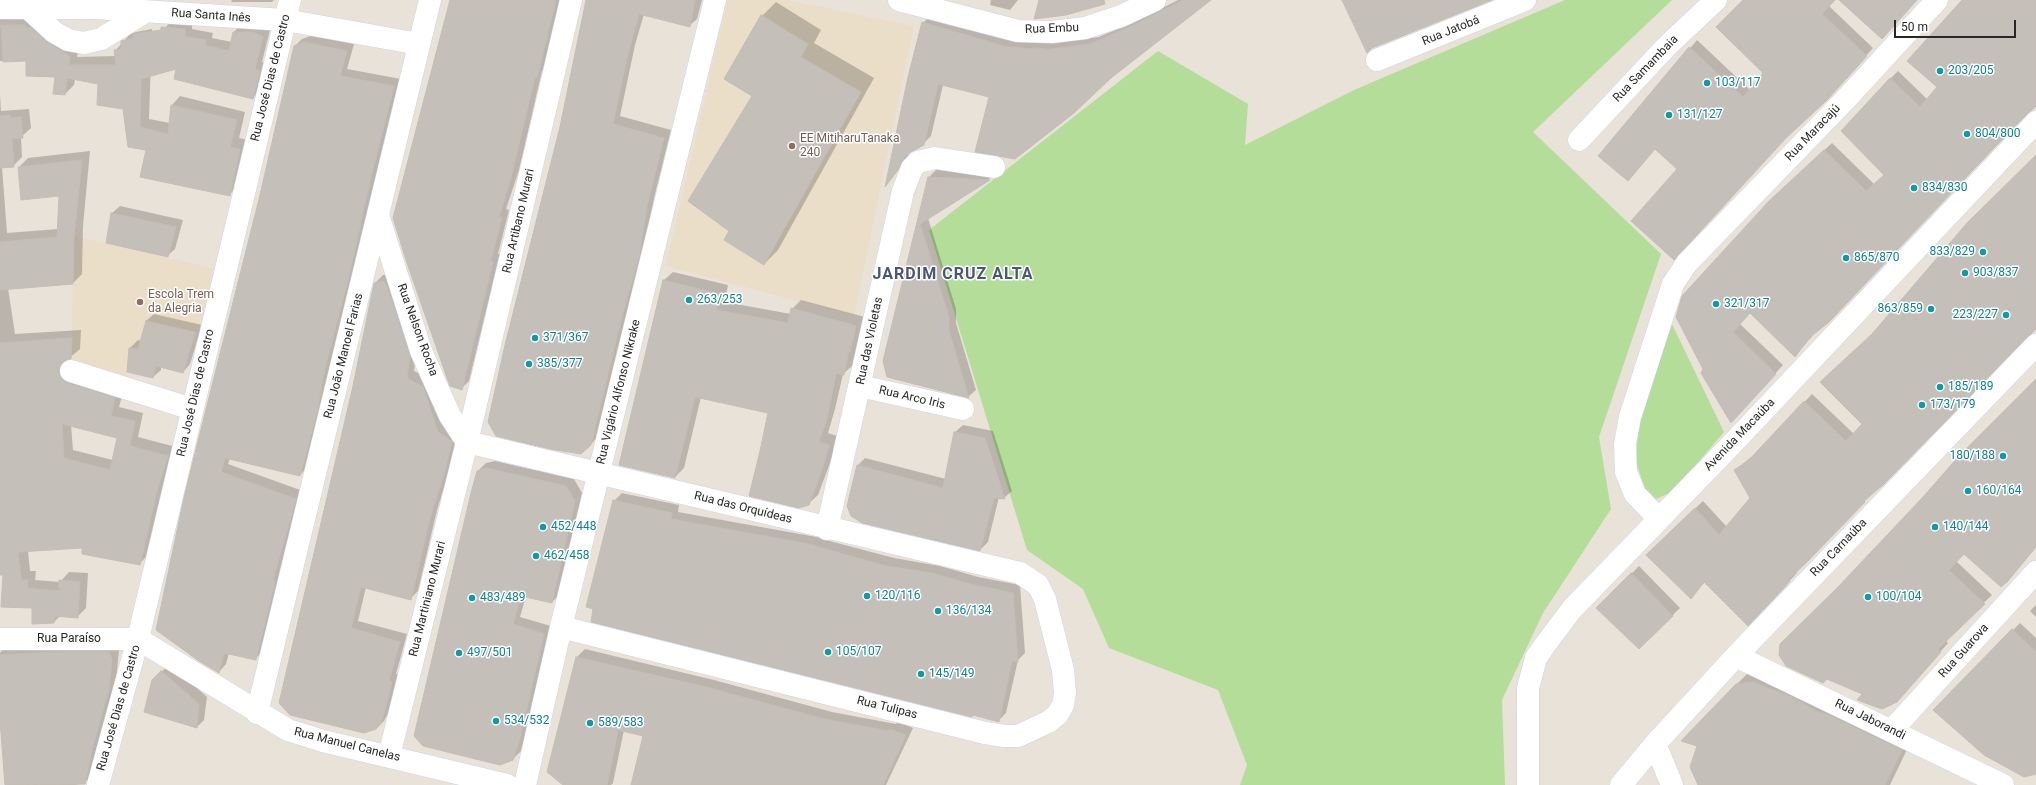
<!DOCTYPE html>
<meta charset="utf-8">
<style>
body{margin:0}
#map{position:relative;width:2036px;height:785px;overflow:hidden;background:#e9e2d9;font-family:Roboto,sans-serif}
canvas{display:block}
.scale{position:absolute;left:1894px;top:20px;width:122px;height:18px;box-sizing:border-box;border:2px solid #272727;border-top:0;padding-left:5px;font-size:12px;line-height:14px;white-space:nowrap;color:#272727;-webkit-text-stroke:3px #fff;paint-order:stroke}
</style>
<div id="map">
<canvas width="2036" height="785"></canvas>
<div class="scale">50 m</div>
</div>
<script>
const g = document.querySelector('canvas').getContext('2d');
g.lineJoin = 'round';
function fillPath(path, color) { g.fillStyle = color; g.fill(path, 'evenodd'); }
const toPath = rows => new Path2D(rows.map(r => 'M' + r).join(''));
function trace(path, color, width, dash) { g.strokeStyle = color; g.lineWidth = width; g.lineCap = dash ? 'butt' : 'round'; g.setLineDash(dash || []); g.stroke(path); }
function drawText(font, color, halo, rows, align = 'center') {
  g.font = font + ' Roboto,sans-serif'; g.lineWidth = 3; g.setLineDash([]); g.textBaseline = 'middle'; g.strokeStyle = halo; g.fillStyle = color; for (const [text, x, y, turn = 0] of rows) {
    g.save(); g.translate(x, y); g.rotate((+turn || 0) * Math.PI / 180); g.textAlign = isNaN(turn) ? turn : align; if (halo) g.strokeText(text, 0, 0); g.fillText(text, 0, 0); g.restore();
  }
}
fillPath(toPath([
 [730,0,787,0,914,26,854,316,666,266,727,3],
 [74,236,216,269,199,333,146,321,138,349,129,348,126,388,71,371]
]), '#eadec9');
fillPath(toPath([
 [1565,0,1672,0,1533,132,1661,254,1599,437,1611,509,1543,613,1502,700,1505,785,1240,785,1247,765,1218,690,1109,648,1083,589,1027,550,929,230,1158,51,1248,104,1245,145,1354,90],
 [1670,320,1724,432,1674,491,1656,499,1645,489,1636,462,1639,415]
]), '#b4dd99');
fillPath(toPath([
 [232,0,274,0,272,2,231,2],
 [451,0,561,0,544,69,542,71,519,170,506,209,509,210,498,254,500,254,469,381,462,388],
 [588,0,702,0,697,19,689,26,644,14,635,45,620,116,671,130,654,198,646,249,598,437,590,445,561,127],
 [991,0,1018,0,1010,10,990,5],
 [1178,0,1209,0,990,96,943,85,931,136,923,144,910,151,905,162,886,184,923,23,931,15,1052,41,1051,43,1099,37,1143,18],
 [1744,0,1834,0,1829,6,1873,48,1834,91,1678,169,1655,149,1599,156,1697,40,1750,90,1765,73],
 [1963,0,2036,0,2036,105,1814,334,1795,356,1750,312,1740,324,1783,365,1738,414,1702,373,1778,193,1832,143,1874,184,1885,175,1890,79,1898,71,1928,100,1939,87],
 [776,2,821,30,814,43,874,78,778,250,764,264,753,95,762,16],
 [0,16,34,16,79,47,77,57,116,56,115,51,131,33,152,29,149,119,170,123,172,105,180,96,245,112,239,138,248,140,238,186,229,195,147,149,124,108,99,84,75,79,74,85,65,94,56,76,27,60,0,61],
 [172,20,192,22,192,29,213,33,212,38,232,42,234,32,242,24,270,30,262,62,267,63,260,90,253,98,178,68,165,28],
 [313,35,354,44,347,69,401,79,308,467,300,475,230,458,228,464,303,491,263,651,255,659,229,653,226,664,219,672,157,630,261,196,294,47,302,39],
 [0,94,1,111,29,109,31,128,21,137,22,157,13,166,2,167,7,233,58,229,60,195,19,167,28,158,90,151,83,226,82,274,73,283,8,288,15,334,81,330,80,349,68,359,67,364,124,389,119,407,143,413,138,437,176,447,148,555,139,564,83,547,28,551,30,571,36,571,35,580,60,582,69,572,88,573,86,608,77,617,60,616,54,622,33,607,4,574,0,574],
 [71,425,118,437,113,460,73,450],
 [2036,155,2036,326,1795,571,1797,573,1755,617,1705,582,1691,597,1647,555,1703,501,1727,527,1751,498,1735,470,1755,454,1812,394,1854,434,1863,424,1875,332],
 [937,169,996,173,989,179,928,218,956,309,956,323,976,390,968,397,888,377,929,177],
 [120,206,183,220,175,249,167,256,112,213],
 [673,272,728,285,725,302,791,314,792,309,801,300,865,317,853,365,843,374,835,409,828,433,837,436,832,458,818,495,808,504,761,452,769,412,701,397,684,468,675,477,664,280],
 [391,274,417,348,414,371,431,379,459,433,452,462,437,510,418,591,410,599,366,587,358,621,407,634,396,674,399,674,389,711,384,721,376,729,291,714,375,283,383,275],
 [154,314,202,325,190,364,183,372,161,366,161,370,153,377,130,348,138,340,141,341,146,321],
 [2036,380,2036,547,1964,553,1956,561,1992,595,1945,640,1948,643,1904,693,1864,694,1840,586],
 [963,425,993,431,1012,491,1004,498,999,497,988,542,980,550,858,465,865,458,946,479,955,432],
 [495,461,574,479,582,493,560,594,552,602,526,596,520,617,551,626,534,705,521,751,513,759,478,471,486,463],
 [622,493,679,505,678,512,822,538,822,539,894,558,940,566,978,577,1020,585,1025,653,1018,660,1006,713,999,720,614,501],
 [1639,566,1680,608,1639,648,1598,608],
 [2036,605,2036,617,2030,611],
 [2020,623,2036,638,2036,773,1935,710],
 [117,644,119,651,116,680,93,775,84,783,75,785,6,785,0,697,0,653,5,647],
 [585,649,714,680,832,712,896,724,898,722,913,728,886,785,632,785,644,736,624,730,613,783,611,785,571,785,548,772,577,657],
 [170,664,207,697,204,720,197,727,161,672],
 [1748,673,1912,739,1890,785,1699,785,1737,684]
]), '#0003');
const building = toPath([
 [450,0,556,0,537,78,535,77,511,178,499,217,502,217,491,261,493,262,462,390,450,386,447,378,407,263,393,218,450,0],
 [586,0,695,0,690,27,639,14,628,54,613,124,664,138,647,206,639,257,622,316,591,445,581,454,550,449,496,436,488,422,505,345,560,127,586,0],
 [1039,0,1104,0,1105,4,1066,15,1034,19,1039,0],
 [1183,0,1211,0,1111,78,1074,113,1015,159,975,152,989,97,938,84,924,145,909,153,903,159,898,170,885,187,908,77,922,22,1003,46,1031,49,1045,48,1044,50,1090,44,1134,25,1183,0],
 [1342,0,1492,0,1372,48,1367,53,1342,0],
 [1743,0,1835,0,1822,14,1867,56,1827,100,1786,138,1674,260,1631,221,1677,169,1655,149,1628,181,1598,156,1689,47,1743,97,1763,73,1716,27,1743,0],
 [1839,0,1917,0,1882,39,1839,0],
 [1962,0,2036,0,2036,106,2009,132,1829,322,1809,338,1795,357,1750,313,1733,332,1776,374,1731,423,1701,373,1703,369,1676,317,1682,296,1769,201,1824,150,1866,191,1884,175,1841,131,1890,78,1920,107,1937,87,1907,61,1962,0],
 [761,15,808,44,801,57,861,92,764,265,724,240,729,231,688,201,752,96,724,79,761,15],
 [1,25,25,25,26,28,31,28,48,43,70,56,69,65,116,65,114,50,121,49,121,41,133,38,133,34,161,30,161,27,185,29,185,36,206,40,205,45,229,51,233,32,253,32,263,37,255,69,260,71,253,99,174,79,176,69,141,79,140,127,168,134,171,105,237,120,230,147,240,149,230,196,140,177,146,150,128,147,123,109,97,105,98,84,67,78,65,95,53,94,55,77,26,76,26,61,3,62,1,25],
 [304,42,347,51,340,76,394,86,371,177,349,276,325,368,317,412,300,476,225,458,221,472,296,499,273,580,275,581,256,660,224,653,219,673,199,661,156,630,185,493,260,195,294,46,304,42],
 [10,115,10,118,21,117,23,138,12,139,14,167,0,168,0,116,10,115],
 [2036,155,2036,329,1884,484,1864,501,1865,502,1807,562,1788,580,1790,581,1784,588,1748,626,1704,582,1691,599,1646,555,1695,508,1719,535,1750,498,1734,470,1748,461,1804,401,1846,441,1862,424,1820,382,1872,334,1967,223,2036,155],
 [82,160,74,236,73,284,0,290,0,242,57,237,59,196,21,200,18,167,82,160],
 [928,177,990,180,920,224,949,317,949,331,969,398,887,377,883,361,928,177],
 [111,213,176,227,168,257,106,243,111,213],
 [663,280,720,294,716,310,788,323,791,308,856,326,850,352,849,351,844,375,836,373,827,419,819,442,829,445,823,467,809,505,799,508,749,496,760,451,768,413,695,397,675,478,619,465,663,280],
 [383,281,387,286,410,356,407,378,423,387,438,432,452,441,445,471,430,518,411,600,361,587,351,628,400,642,389,681,392,682,382,720,376,729,364,733,290,715,279,703,353,386,374,283,383,281],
 [146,321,195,332,183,373,156,366,153,378,127,372,129,348,138,349,146,321],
 [72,338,71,359,63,362,59,368,59,373,62,379,67,383,115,398,111,416,135,421,130,446,168,456,157,491,140,565,82,554,82,548,18,552,21,580,28,580,27,588,59,591,59,580,80,582,78,618,55,616,54,623,32,624,32,608,1,607,3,575,0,575,0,343,72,338],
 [62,424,117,438,110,470,64,458,62,424],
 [2036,379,2036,547,2007,582,2001,587,1964,554,1949,570,1985,604,1938,649,1941,652,1897,702,1882,709,1857,700,1862,694,1827,679,1823,683,1786,666,1779,655,1780,644,1838,587,1923,497,1958,457,2036,379],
 [954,432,985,438,1005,499,994,498,980,551,862,523,851,516,847,506,857,465,943,488,954,432],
 [486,468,566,486,575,501,552,603,521,596,513,624,544,634,519,742,513,760,500,765,423,746,414,736,471,493,477,471,486,468],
 [613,500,672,513,671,519,815,545,815,546,886,566,932,573,970,584,1013,593,1018,662,1012,661,999,722,973,715,972,717,591,622,593,609,586,607,613,500],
 [1631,573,1673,616,1639,649,1596,608,1631,573],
 [2012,629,2036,652,2036,774,2024,777,1984,755,1933,710,2012,629],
 [58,652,109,652,112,660,109,689,93,746,85,784,5,785,0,720,0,655,58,652],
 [576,657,706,687,824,719,889,731,889,729,906,735,883,785,631,785,643,736,618,730,607,785,563,785,547,772,576,657],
 [161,671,199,704,197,728,144,712,152,680,161,671],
 [1753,682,1792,697,1820,713,1820,712,1828,715,1902,750,1885,785,1698,785,1690,767,1697,746,1681,741,1736,684,1753,682]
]);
fillPath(building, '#c4bfb9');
trace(building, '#c4bdb4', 1);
const minor = toPath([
 [899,0,1018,31,1052,32,1085,28,1121,16,1155,0],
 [0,8,95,8,285,20,419,44],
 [29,9,54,32,68,40,84,43,101,39,145,12],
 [1377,60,1525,0],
 [1579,140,1667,46,1716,0],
 [378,215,421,351,450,416,467,442],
 [71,371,192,409],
 [860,386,963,409],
 [467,442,1020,573,1038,585,1045,599,1063,670,1065,693,1063,705,1057,715,1048,722,1018,736,1005,736,985,733,561,627],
 [1659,519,1635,494,1626,472,1625,444,1630,417,1673,284,1687,263,1846,99,1937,0],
 [827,529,903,191,912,168,918,162,935,158,994,167],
 [0,639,138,639],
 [138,639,288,730,323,741,507,785],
 [1736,656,2003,785],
 [257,713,430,0],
 [1892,730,2036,572],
 [1655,744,1672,785],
 [389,756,467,442,571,0],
 [98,785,138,639,290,0],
 [525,785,561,627,715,0],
 [1528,785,1528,688,1536,658,1545,645,1572,609,1733,443,2036,122],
 [1621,785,1655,744,1736,656,2036,345]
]);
trace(minor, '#cfd3e0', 23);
trace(minor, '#fff', 22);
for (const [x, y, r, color] of [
 [1940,71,4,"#0f9aa8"],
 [1707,83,4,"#0f9aa8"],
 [1669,115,4,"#0f9aa8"],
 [1967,134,4,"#0f9aa8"],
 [792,146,4,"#8d6e63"],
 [1914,188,4,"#0f9aa8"],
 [1983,252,4,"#0f9aa8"],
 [1846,258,4,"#0f9aa8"],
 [1965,273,4,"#0f9aa8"],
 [689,300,4,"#0f9aa8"],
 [140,302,4,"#8d6e63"],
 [1716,304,4,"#0f9aa8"],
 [1931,309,4,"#0f9aa8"],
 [2006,315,4,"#0f9aa8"],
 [535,338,4,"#0f9aa8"],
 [529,364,4,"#0f9aa8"],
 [1940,387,4,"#0f9aa8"],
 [1922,405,4,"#0f9aa8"],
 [2003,456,4,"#0f9aa8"],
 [1968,491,4,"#0f9aa8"],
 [543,527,4,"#0f9aa8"],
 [1935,527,4,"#0f9aa8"],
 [536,556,4,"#0f9aa8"],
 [867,596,4,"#0f9aa8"],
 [1868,597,4,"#0f9aa8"],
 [472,598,4,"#0f9aa8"],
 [938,611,4,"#0f9aa8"],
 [828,652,4,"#0f9aa8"],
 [459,653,4,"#0f9aa8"],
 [921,674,4,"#0f9aa8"],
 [496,721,4,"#0f9aa8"],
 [590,723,4,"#0f9aa8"]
]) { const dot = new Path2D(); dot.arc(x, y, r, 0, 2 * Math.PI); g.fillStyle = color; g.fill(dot); trace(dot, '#fff', 1.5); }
drawText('12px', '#272727', '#fff', [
 ["Rua Santa Inês",211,16,4],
 ["Rua Embu",1052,29,-2],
 ["Rua Jatobá",1451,31,-22],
 ["Rua Samambaia",1646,69,-46],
 ["Rua José Dias de Castro",271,78,-76],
 ["Rua Maracajú",1813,133,-46],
 ["Rua Artibano Murari",519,221,-77],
 ["Rua Nelson Rocha",417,330,70],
 ["Rua das Violetas",870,341,-78],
 ["Rua João Manoel Farias",344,356,-76],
 ["Rua Vigário Alfonso Nikrake",619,392,-76],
 ["Rua José Dias de Castro",196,393,-77],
 ["Rua Arco Iris",912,398,13],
 ["Avenida Macaúba",1740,435,-46],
 ["Rua das Orquídeas",743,508,14],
 ["Rua Carnaúba",1839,548,-46],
 ["Rua Martiniano Murari",428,599,-76],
 ["Rua Paraíso",69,639],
 ["Rua Guarova",1964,651,-48],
 ["Rua José Dias de Castro",119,708,-74],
 ["Rua Tulipas",887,708,14],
 ["Rua Jaborandi",1870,720,26],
 ["Rua Manuel Canelas",347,745,14]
]);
drawText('12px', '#0d838f', '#fff', [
 ["203/205",1948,71],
 ["103/117",1715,83],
 ["131/127",1677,115],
 ["804/800",1975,134],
 ["834/830",1922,188],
 ["833/829",1975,252,"right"],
 ["865/870",1854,258],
 ["903/837",1973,273],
 ["263/253",697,300],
 ["321/317",1724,304],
 ["863/859",1923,309,"right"],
 ["223/227",1998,315,"right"],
 ["371/367",543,338],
 ["385/377",537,364],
 ["185/189",1948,387],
 ["173/179",1930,405],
 ["180/188",1995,456,"right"],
 ["160/164",1976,491],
 ["452/448",551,527],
 ["140/144",1943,527],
 ["462/458",544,556],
 ["120/116",875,596],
 ["100/104",1876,597],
 ["483/489",480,598],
 ["136/134",946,611],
 ["105/107",836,652],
 ["497/501",467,653],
 ["145/149",929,674],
 ["534/532",504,721],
 ["589/583",598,723]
], 'left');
drawText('12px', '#785e54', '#fff', [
 ["EE MitiharuTanaka",800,139],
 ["240",800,153],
 ["Escola Trem",148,295],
 ["da Alegria",148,309]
], 'left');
g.letterSpacing = '1px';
drawText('bold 16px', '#4b5575', '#fff', [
 ["JARDIM CRUZ ALTA",953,275]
]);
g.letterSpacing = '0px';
</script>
